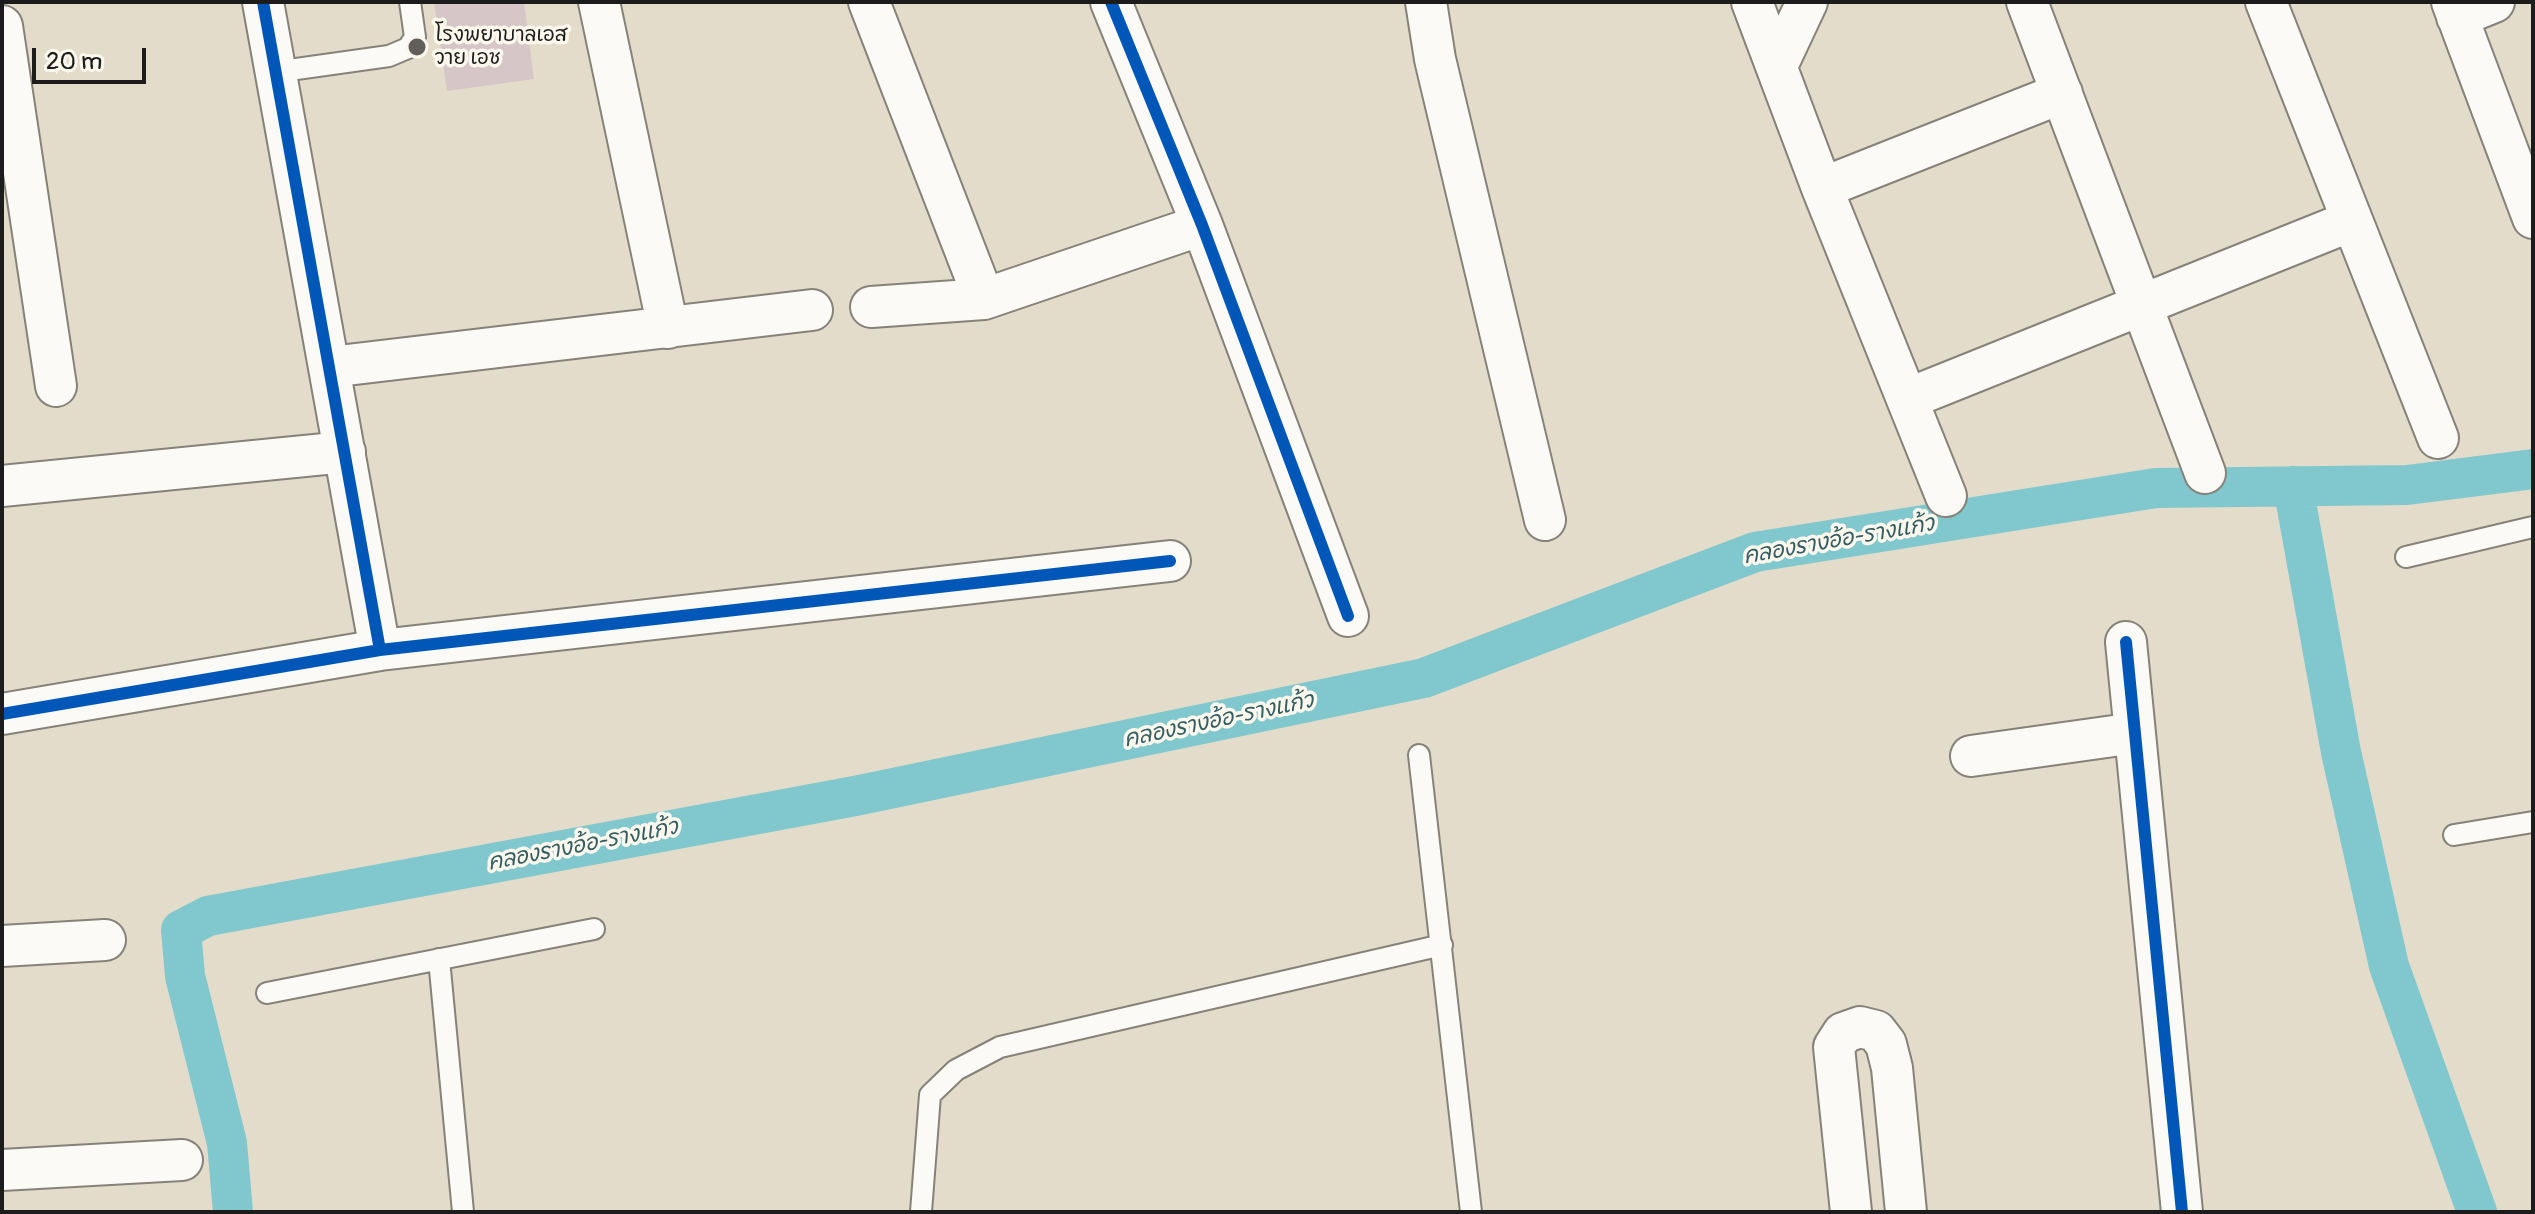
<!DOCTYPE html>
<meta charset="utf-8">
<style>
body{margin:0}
#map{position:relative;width:2535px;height:1214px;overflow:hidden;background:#e4dcca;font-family:Pangolin,sans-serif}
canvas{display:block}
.frame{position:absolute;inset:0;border:4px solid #1c1c1c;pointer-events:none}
.scale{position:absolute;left:32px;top:48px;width:114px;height:36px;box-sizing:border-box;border:4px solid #1c1c1c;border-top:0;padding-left:10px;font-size:24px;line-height:28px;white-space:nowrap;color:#1c1c1c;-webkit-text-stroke:6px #fbf7ec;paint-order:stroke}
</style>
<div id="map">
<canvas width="2535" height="1214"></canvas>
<div class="frame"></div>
<div class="scale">20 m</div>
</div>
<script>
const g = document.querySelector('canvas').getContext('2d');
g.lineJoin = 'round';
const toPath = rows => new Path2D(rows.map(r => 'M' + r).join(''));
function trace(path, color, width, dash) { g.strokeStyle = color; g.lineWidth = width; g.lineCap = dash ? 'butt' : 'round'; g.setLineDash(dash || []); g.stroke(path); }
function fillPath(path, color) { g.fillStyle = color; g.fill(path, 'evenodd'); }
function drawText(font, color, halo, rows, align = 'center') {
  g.font = font + ' Pangolin,"Playpen Sans Thai",sans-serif'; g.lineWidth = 7; g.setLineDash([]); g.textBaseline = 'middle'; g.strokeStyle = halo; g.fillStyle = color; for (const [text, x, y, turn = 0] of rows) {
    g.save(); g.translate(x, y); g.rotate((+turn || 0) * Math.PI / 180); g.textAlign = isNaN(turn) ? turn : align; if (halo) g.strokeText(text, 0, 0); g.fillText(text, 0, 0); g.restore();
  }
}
trace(toPath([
 [2293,486,2341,752,2389,966,2477,1212],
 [233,1212,227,1143,185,976,181,930,208,916,855,796,1424,678,1755,552,2156,488,2407,485,2533,469]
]), '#80c8ce', 40);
fillPath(toPath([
 [434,2,524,2,534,79,447,91]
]), '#d7c6c7');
const service = toPath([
 [275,72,389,56,408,48,415,37,410,2],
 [2406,557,2533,527],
 [1419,755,1471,1212],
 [2454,835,2533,822],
 [439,959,463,1212],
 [267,993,594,929],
 [921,1212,930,1095,956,1070,1000,1047,1442,945]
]);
const minor = toPath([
 [263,2,380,650],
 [599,2,668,328],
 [869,2,984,299],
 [1111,2,1202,225,1348,616],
 [1426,2,1435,59,1545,520],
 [1752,2,1822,188,1946,496],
 [2027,2,2205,473],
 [2266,2,2438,438],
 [2452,2,2533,218],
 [2457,17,2494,2],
 [2,26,56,386],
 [1777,66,1807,2],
 [1822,188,2062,93],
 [871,307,984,299,1202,225],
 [330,367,812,310],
 [1907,399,2351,221],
 [2,486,345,452],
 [2126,642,2182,1212],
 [2,714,380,650,1170,561],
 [1971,756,2135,733],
 [2,946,105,940],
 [2,1170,182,1160],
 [1851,1212,1834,1047,1843,1033,1860,1027,1876,1031,1886,1044,1892,1068,1906,1212]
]);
trace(service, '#868279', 24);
trace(minor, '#868279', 44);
trace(service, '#fbfaf7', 20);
trace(minor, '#fbfaf7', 40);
trace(toPath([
 [263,2,380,650],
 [1111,2,1202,225,1348,616],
 [2126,642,2182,1212],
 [2,714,380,650,1170,561]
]), '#0057b8', 12);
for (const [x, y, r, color] of [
 [417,47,10,"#625f59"]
]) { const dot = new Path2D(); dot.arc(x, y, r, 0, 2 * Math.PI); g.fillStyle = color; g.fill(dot); trace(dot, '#fbf7ec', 3); }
drawText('20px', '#1c1c1c', '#fbf7ec', [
 ["โรงพยาบาลเอส",435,36],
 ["วาย เอช",435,59]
], 'left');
drawText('italic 22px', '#335e64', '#fbf7ec', [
 ["คลองรางอ้อ-รางแก้ว",1839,541,-10],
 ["คลองรางอ้อ-รางแก้ว",1219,721,-12],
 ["คลองรางอ้อ-รางแก้ว",583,846,-11]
]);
</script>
